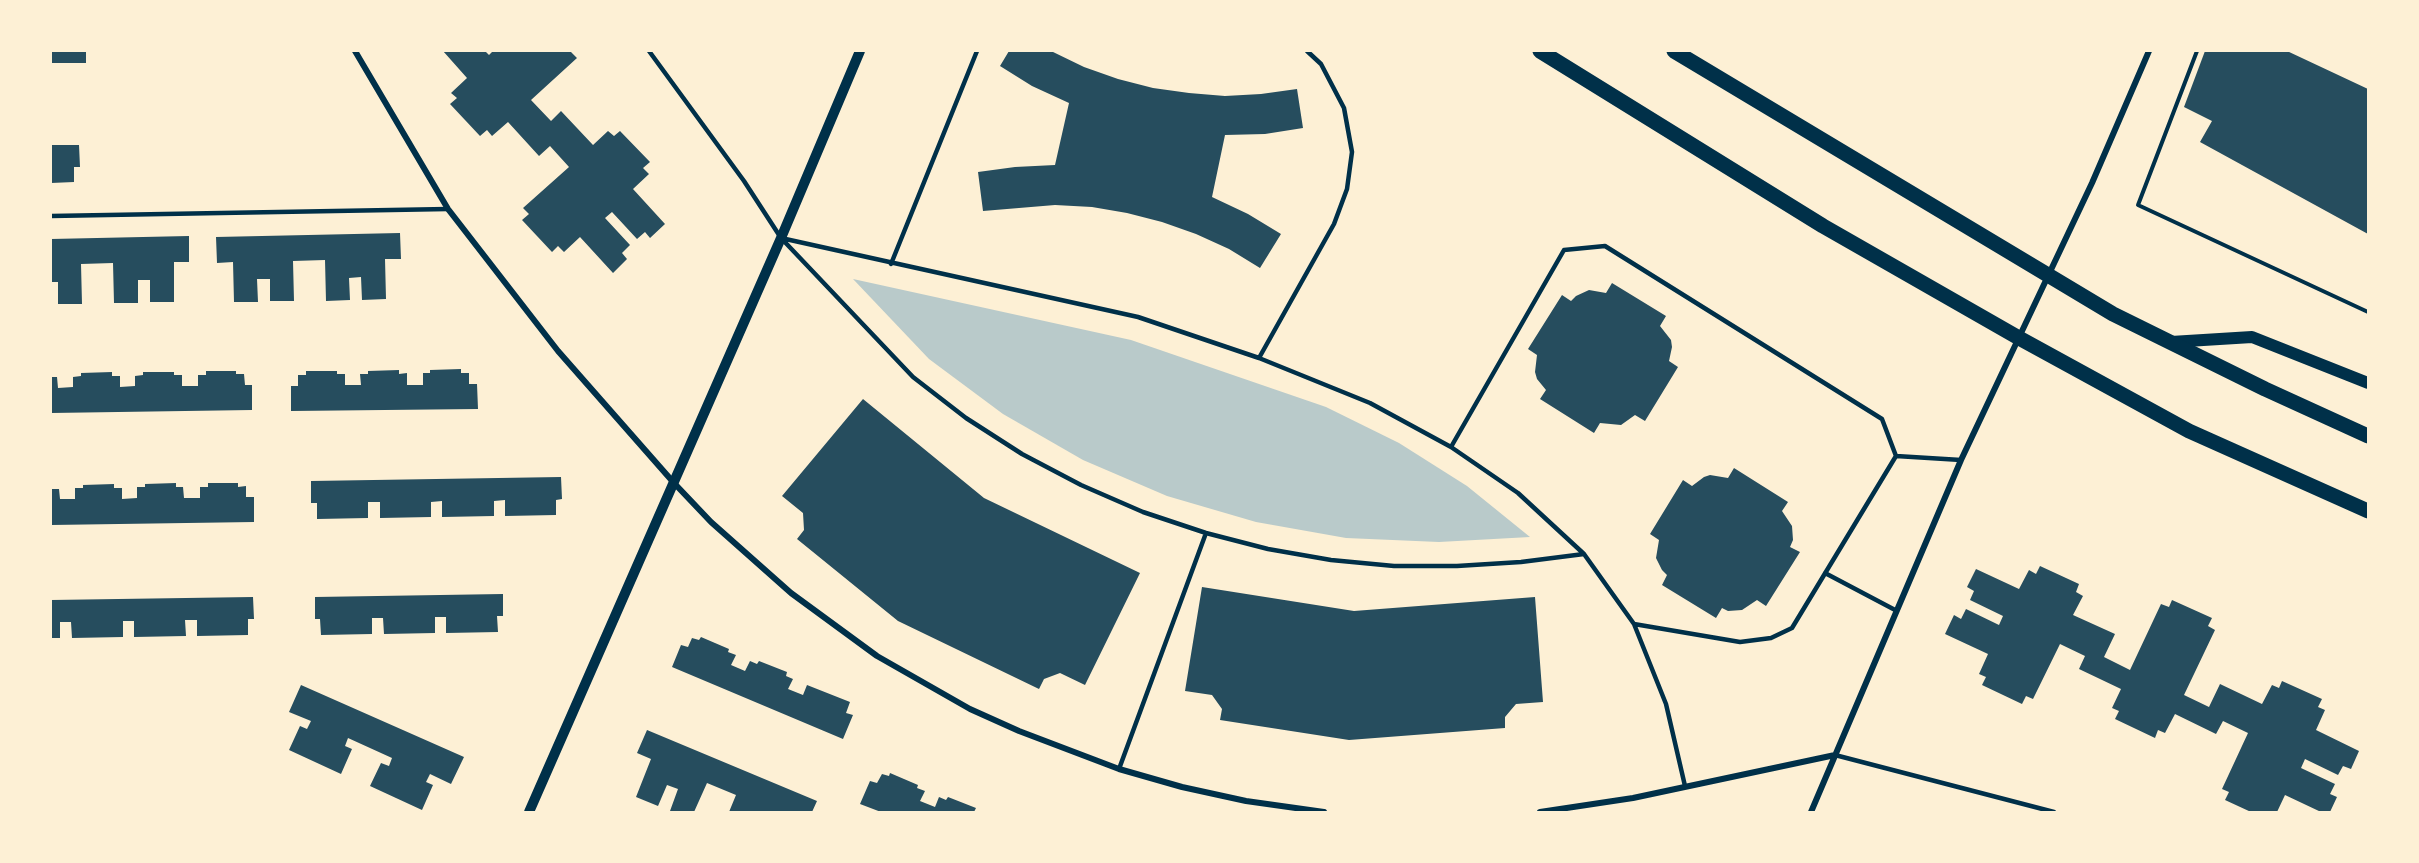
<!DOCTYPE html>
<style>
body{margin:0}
#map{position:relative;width:2419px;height:863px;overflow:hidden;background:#fdf0d5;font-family:"Fira Sans",sans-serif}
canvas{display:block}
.frame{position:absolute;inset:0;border:52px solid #fdf0d5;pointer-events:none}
</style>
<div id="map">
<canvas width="2419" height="863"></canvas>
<div class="frame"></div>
</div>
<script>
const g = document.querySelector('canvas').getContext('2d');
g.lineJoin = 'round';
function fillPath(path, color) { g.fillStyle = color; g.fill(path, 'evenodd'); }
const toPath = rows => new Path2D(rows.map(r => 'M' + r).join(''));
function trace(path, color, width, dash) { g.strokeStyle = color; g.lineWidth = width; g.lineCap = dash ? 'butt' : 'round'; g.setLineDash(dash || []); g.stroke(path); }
fillPath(toPath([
 [853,279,1131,340,1326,407,1399,443,1467,486,1530,537,1439,542,1346,538,1256,522,1167,496,1083,460,1003,414,929,359]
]), '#b9caca');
fillPath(toPath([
 [51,51,86,51,86,63,51,63],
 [443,51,485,51,489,55,493,51,573,51,571,52,577,58,531,100,551,121,561,111,593,145,608,131,614,136,620,131,650,162,643,168,649,174,633,189,665,224,650,238,645,232,637,239,612,212,605,218,630,245,622,253,627,259,613,273,580,237,564,252,558,246,552,252,522,220,529,214,523,208,569,167,550,146,539,156,508,122,492,136,487,130,480,136,450,104,457,98,451,93,467,78],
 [1009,51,1051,51,1084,67,1118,79,1153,88,1189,93,1225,96,1261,94,1297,89,1303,128,1265,134,1225,135,1212,197,1248,214,1281,234,1260,268,1229,249,1196,234,1162,222,1127,213,1092,207,1055,205,983,211,978,172,1015,167,1055,165,1069,103,1032,86,1000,66],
 [2205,51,2287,51,2368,89,2368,234,2200,142,2212,121,2184,107],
 [51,145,79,145,80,167,74,167,74,182,51,183],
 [400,233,401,259,385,259,386,299,362,300,361,277,349,278,350,300,326,301,325,260,293,261,294,301,270,301,270,279,257,279,258,302,234,302,233,262,217,263,216,237],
 [189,236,189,262,174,262,174,302,150,302,150,280,138,280,138,303,114,303,113,263,81,264,82,304,58,304,58,282,51,282,51,239],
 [1612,283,1666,316,1660,326,1671,340,1672,347,1669,361,1678,367,1645,421,1635,415,1621,425,1600,423,1594,433,1540,399,1546,390,1537,379,1535,372,1537,355,1528,349,1562,295,1571,301,1576,296,1589,290,1606,293],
 [461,369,461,373,469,373,469,384,477,384,478,409,291,411,291,386,298,386,298,375,306,375,306,371,337,371,337,374,345,374,345,385,361,385,360,374,368,374,368,371,399,370,399,374,407,373,407,385,423,385,423,373,430,373,430,370],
 [206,371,236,371,236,374,244,374,245,385,252,385,252,410,51,413,51,377,57,377,58,388,73,387,73,377,81,376,81,373,112,372,112,376,120,376,120,387,135,386,135,376,143,375,143,372,174,372,174,375,182,375,182,386,198,386,198,375,206,375],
 [863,399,984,498,1140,573,1085,685,1060,673,1044,679,1039,689,898,621,797,539,804,530,803,513,782,496],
 [1734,468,1788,502,1782,511,1792,526,1793,540,1790,547,1800,552,1766,606,1757,600,1742,610,1728,611,1722,608,1716,618,1662,585,1667,575,1662,570,1656,558,1659,540,1650,534,1683,480,1692,486,1704,477,1710,475,1728,478],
 [561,477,562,499,556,500,556,515,505,516,505,500,494,501,494,516,442,517,442,501,431,502,431,517,380,518,380,502,368,502,368,518,317,519,317,503,311,503,311,481],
 [176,483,176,487,183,487,184,498,200,498,200,487,208,487,208,483,238,483,238,487,246,486,246,497,254,497,254,522,51,525,51,489,59,489,60,499,75,499,75,488,83,488,83,485,114,484,114,488,122,488,122,499,137,498,137,487,145,487,145,484],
 [2040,566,2079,584,2076,592,2083,596,2073,615,2115,634,2104,657,2130,670,2161,604,2169,607,2172,600,2212,618,2208,626,2215,630,2184,695,2209,707,2220,684,2262,704,2272,685,2279,688,2282,681,2322,699,2318,707,2325,710,2316,730,2359,751,2351,769,2343,766,2338,775,2305,759,2301,768,2335,784,2330,794,2337,797,2330,812,2321,812,2285,795,2277,812,2251,812,2225,800,2229,792,2222,789,2248,733,2223,721,2216,734,2175,714,2165,733,2158,730,2155,738,2115,719,2119,711,2112,708,2121,689,2079,669,2085,656,2060,644,2033,699,2026,696,2022,704,1982,685,1986,677,1979,674,1988,654,1945,634,1954,615,1961,619,1966,609,1999,625,2003,616,1970,600,1974,591,1967,587,1976,569,2019,589,2029,570,2036,574],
 [1202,587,1354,611,1535,597,1543,702,1516,704,1505,717,1505,728,1349,740,1220,720,1222,709,1212,695,1185,691],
 [503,594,503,616,497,616,498,632,446,633,446,617,435,617,435,633,384,634,383,618,372,618,372,634,321,635,320,619,315,619,315,597],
 [253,597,254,619,248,619,248,635,197,636,197,620,185,620,186,636,134,637,134,621,123,621,123,637,72,638,71,622,60,622,60,638,51,638,51,600],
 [701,637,729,649,728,652,736,655,731,665,745,671,750,661,757,664,759,661,787,672,786,676,793,679,788,689,803,695,807,685,850,702,846,713,853,715,843,739,672,667,681,645,688,647,692,638,699,640],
 [301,685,464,757,451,784,430,774,426,782,433,785,422,810,370,786,381,763,389,766,392,758,348,738,345,746,352,749,341,774,289,750,300,726,307,729,311,721,289,712],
 [647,730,817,801,812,812,729,812,736,795,707,783,694,812,670,811,678,789,667,785,658,806,636,797,651,759,637,753],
 [890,773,918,785,917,788,925,791,920,801,935,807,939,797,946,800,948,797,976,808,974,812,881,812,860,804,870,781,877,783,882,774,889,776]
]), '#264d5e');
trace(toPath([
 [2197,51,2138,205,2368,312]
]), '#003049', 4);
trace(toPath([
 [649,51,744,181,781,238,913,377,966,418,1022,454,1081,485,1143,512,1206,533,1268,549,1331,560,1394,566,1457,566,1521,562,1584,554],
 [51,216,448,209],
 [781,238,1138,317,1259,358,1370,403,1451,447,1518,493,1584,554,1634,624,1666,704,1685,786],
 [891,264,977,51],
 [1259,358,1334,224,1347,189,1352,152,1344,108,1321,64,1307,51],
 [1451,447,1564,250,1605,246,1882,419,1896,456,1792,628,1771,638,1740,642,1634,624],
 [1896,456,1961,460],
 [1825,573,1897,611],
 [1835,755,2054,812],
 [1119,769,1206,533]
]), '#003049', 4.5);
trace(toPath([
 [355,51,448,209,558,351,674,483,711,522,791,593,877,656,970,709,1019,731,1119,769,1182,787,1246,801,1324,812],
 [1540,812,1633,798,1835,755],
 [1811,812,1961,460,2092,183,2149,51]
]), '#003049', 6);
trace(toPath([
 [529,812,781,238,860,51]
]), '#003049', 10);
trace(toPath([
 [2171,342,2252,337,2368,383]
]), '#003049', 12);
trace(toPath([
 [1540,51,1823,226,2019,338,2189,431,2368,511],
 [1674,51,2113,314,2265,389,2368,436]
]), '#003049', 15);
</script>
